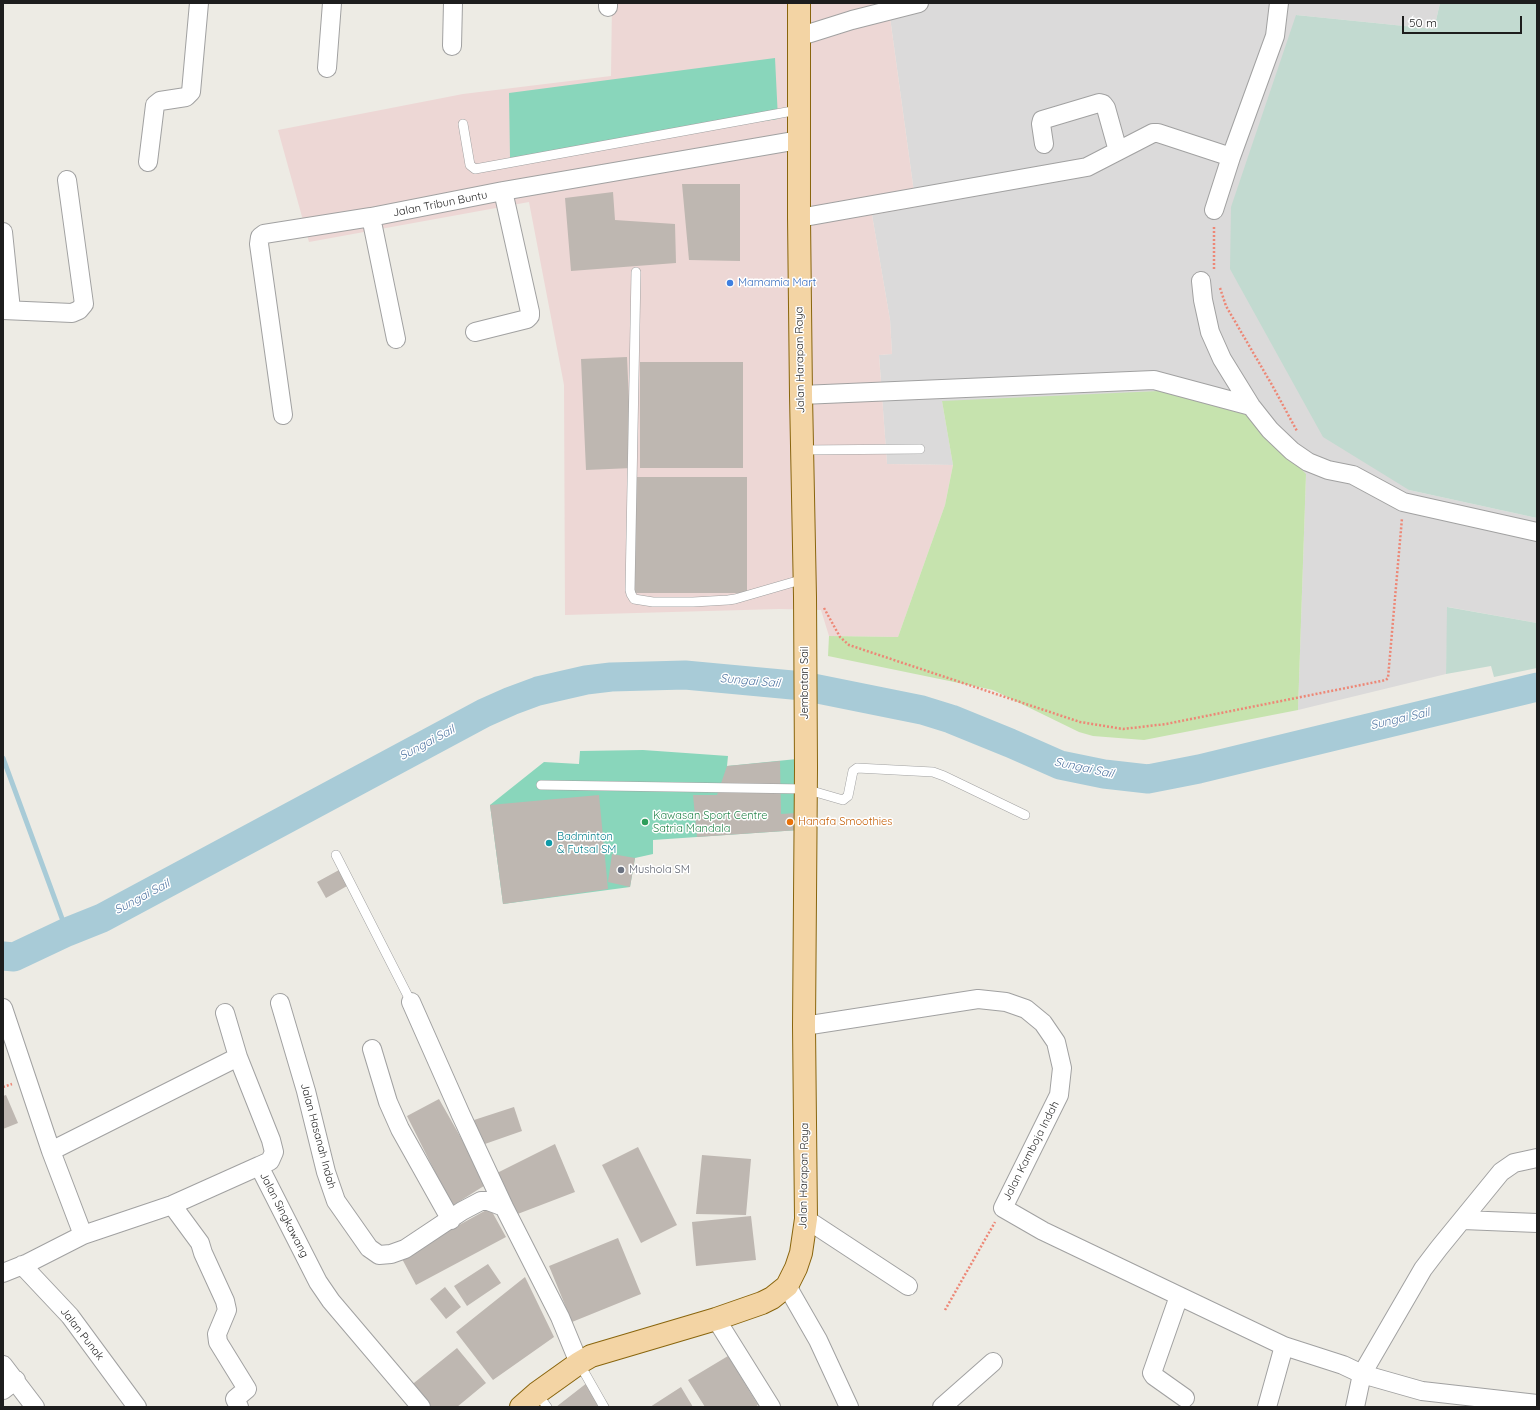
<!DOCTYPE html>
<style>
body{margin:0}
#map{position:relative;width:1540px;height:1410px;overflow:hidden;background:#edebe4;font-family:Quicksand,sans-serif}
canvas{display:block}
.frame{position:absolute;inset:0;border:4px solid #1d1d1d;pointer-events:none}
.scale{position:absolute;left:1402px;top:16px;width:120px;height:18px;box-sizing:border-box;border:2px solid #1d1d1d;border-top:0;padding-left:5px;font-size:12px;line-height:14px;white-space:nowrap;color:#1d1d1d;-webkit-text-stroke:3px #fff;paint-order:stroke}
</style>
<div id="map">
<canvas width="1540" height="1410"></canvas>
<div class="frame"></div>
<div class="scale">50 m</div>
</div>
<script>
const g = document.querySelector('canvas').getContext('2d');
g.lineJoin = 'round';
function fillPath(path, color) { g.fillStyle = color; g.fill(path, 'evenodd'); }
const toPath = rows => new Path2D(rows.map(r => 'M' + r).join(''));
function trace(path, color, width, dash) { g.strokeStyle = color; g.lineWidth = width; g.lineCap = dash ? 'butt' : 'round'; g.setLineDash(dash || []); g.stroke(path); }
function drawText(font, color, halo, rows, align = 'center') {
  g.font = font + ' Quicksand,sans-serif'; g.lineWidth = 3; g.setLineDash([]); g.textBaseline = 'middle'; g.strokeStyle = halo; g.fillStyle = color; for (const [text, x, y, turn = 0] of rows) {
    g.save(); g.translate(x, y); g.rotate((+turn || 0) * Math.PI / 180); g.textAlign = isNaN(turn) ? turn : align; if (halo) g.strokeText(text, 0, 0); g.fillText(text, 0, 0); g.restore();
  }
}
fillPath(toPath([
 [888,3,1440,3,1434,29,1296,15,1409,490,1537,518,1537,623,1448,607,1446,674,1298,710,1306,474,942,401,953,465,887,464,879,355,892,354,890,320,872,215,916,207]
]), '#dbdada');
fillPath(toPath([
 [612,3,888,3,916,207,872,215,890,320,892,354,879,355,887,464,953,465,945,505,898,637,829,636,821,610,779,609,565,615,564,385,529,202,309,242,278,130,463,94,611,76]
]), '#edd7d5');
fillPath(toPath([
 [1159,391,1247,415,1306,474,1298,710,1144,740,1093,736,1079,732,993,690,828,656,829,636,898,637,945,505,953,465,942,401]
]), '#c6e3ae');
fillPath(toPath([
 [1440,3,1537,3,1537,518,1409,490,1323,437,1230,269,1231,207,1296,15,1434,29],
 [1447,607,1537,623,1537,668,1494,677,1491,666,1446,674]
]), '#c2dad0');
fillPath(toPath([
 [775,58,778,119,510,158,509,93],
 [643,750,728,756,727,766,797,759,799,830,653,840,653,854,635,858,630,887,503,904,490,805,544,762,579,764,580,751]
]), '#89d6bb');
trace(toPath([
 [3,758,67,932]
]), '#a8cbd7', 5);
trace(toPath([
 [3,956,14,957,67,932,102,918,484,713,511,701,538,691,586,680,611,677,685,675,803,686,922,710,951,719,1010,743,1060,765,1104,774,1148,779,1199,769,1537,687]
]), '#a8cbd7', 29);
fillPath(toPath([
 [682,184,740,184,740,261,689,260],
 [613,192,615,220,675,224,676,263,571,271,565,198],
 [627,357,632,468,586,470,581,359],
 [640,362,743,362,743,468,640,468],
 [634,477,747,477,747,593,634,593],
 [780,761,781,814,797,813,799,830,697,837,693,795,717,795,727,766],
 [599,795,608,889,503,904,490,805],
 [612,854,635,858,630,887,608,882],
 [339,870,347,886,326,898,317,882],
 [6,1095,18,1123,3,1129,3,1096],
 [439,1099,487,1184,452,1206,407,1116],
 [514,1107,522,1131,482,1145,474,1120],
 [555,1144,575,1192,515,1215,495,1174],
 [638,1147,677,1225,641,1243,602,1165],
 [702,1155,751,1159,746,1215,696,1214],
 [490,1208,506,1237,416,1285,401,1257],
 [751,1216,756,1260,696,1266,692,1222],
 [618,1238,641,1294,572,1322,549,1266],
 [488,1264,501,1283,467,1306,454,1286],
 [525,1277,554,1337,493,1380,456,1332],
 [445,1287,461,1307,446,1319,430,1299],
 [457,1348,486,1383,457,1407,425,1407,409,1387],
 [728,1356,758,1405,755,1407,705,1407,688,1380],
 [592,1379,610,1407,556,1407],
 [681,1387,693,1407,650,1407]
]), '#beb7b1');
const lane = toPath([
 [463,124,470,165,475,169,798,110],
 [636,272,630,590,631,594,634,599,653,602,693,602,728,600,735,599,804,579],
 [802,450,920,449],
 [541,785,805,789,843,800,848,796,853,771,857,768,933,772,944,776,1025,815],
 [336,855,411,1002],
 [579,1363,604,1407],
 [537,1393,547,1407]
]);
const street = toPath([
 [608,7,608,3],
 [798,37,852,20,919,3],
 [452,46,453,3],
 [327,68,332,3],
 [1044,144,1041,124,1042,120,1099,103,1103,104,1106,108,1118,151],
 [148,162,155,105,160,101,186,97,191,92,199,3],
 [1214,210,1231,157,1275,36,1279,3],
 [371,217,396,339],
 [799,218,1087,167,1153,133,1158,133,1231,157],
 [3,232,11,310],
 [1201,281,1203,300,1210,332,1222,359,1251,406,1270,430,1292,451,1308,462,1328,470,1353,475,1403,502,1537,532],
 [3,310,72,313,79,310,84,304,67,180],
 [475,332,527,319,530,316,530,312,503,191],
 [801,395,1154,380,1251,406],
 [283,415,259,244,260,237,264,234,371,217,503,191,799,140],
 [411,1002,461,1115,504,1207],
 [280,1003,306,1091,326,1172,336,1201,369,1248,379,1255,391,1254,405,1249,462,1211,481,1201,488,1201,504,1207,560,1317,579,1363],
 [3,1008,51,1151,83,1235],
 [225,1013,238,1057,271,1140,274,1152,270,1161,259,1166],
 [804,1026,978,999,1006,1002,1026,1009,1043,1023,1056,1042,1062,1068,1059,1095,1003,1208,1043,1231,1284,1346,1343,1365,1362,1374,1422,1391,1537,1404],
 [372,1049,388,1102,400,1129,451,1220],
 [51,1151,238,1057],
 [172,1205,200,1243,203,1253,225,1301,227,1310,217,1334,218,1342,247,1389,235,1399,239,1407],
 [806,1219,908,1286],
 [1463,1220,1537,1223],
 [22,1265,70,1316,137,1407],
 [3,1273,28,1263,83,1235,172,1205,259,1166,318,1282,331,1301,421,1407],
 [787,1286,818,1340,849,1407],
 [1179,1296,1152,1373,1154,1376,1185,1398],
 [716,1319,771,1407],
 [3,1365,35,1407],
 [3,1390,16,1380],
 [942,1407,993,1362],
 [1267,1407,1284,1346],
 [1355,1407,1362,1374,1423,1269,1439,1248,1501,1172,1514,1163,1537,1158]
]);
const primary = toPath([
 [521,1407,537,1393,579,1363,591,1356,716,1319,762,1303,772,1298,787,1286,796,1268,801,1253,806,1219,804,1026,806,768,805,597,801,395,799,218,799,3]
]);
trace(lane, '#a1a1a1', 10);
trace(street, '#a1a1a1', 20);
trace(primary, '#89650d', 24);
trace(toPath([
 [1214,227,1214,270],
 [1220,288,1226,306,1272,385,1297,431],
 [824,608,840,637,849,645,1080,722,1123,729,1166,724,1386,680,1388,678,1402,518],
 [3,1087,12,1084],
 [945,1310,995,1222]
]), '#ed8776', 2.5, [2, 2]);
trace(lane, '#fff', 9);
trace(street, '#fff', 18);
trace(primary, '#f3d4a4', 22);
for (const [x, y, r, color] of [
 [730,283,4,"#3f7fe0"],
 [645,822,4,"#2e9e5b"],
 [790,822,4,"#e8710a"],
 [549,843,4,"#0f9aa8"],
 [621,870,4,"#6b7280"]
]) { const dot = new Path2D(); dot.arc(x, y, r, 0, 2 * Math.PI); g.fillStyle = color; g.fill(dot); trace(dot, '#fff', 1.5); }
drawText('11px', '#1d1d1d', '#fff', [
 ["Jalan Tribun Buntu",440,204,-11],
 ["Jalan Harapan Raya",800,360,-91],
 ["Jembatan Sail",805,683,-90],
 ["Jalan Hasanah Indah",318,1136,75],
 ["Jalan Kamboja Indah",1031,1151,-63],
 ["Jalan Harapan Raya",804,1176,-89],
 ["Jalan Singkawang",284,1215,63],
 ["Jalan Punak",82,1334,52]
]);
drawText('11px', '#366cbe', '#fff', [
 ["Mamamia Mart",738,283]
], 'left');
drawText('11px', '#27864d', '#fff', [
 ["Kawasan Sport Centre",653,816],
 ["Satria Mandala",653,829]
], 'left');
drawText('11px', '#c56008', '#fff', [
 ["Hanafa Smoothies",798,822]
], 'left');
drawText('11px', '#0d838f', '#fff', [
 ["Badminton",557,837],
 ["& Futsal SM",557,850]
], 'left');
drawText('11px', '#5b616d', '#fff', [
 ["Mushola SM",629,870]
], 'left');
drawText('italic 12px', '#5378a4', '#fff', [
 ["Sungai Sail",750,681,5],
 ["Sungai Sail",1400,719,-13],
 ["Sungai Sail",427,743,-28],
 ["Sungai Sail",1084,768,12],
 ["Sungai Sail",142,897,-28]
]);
</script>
